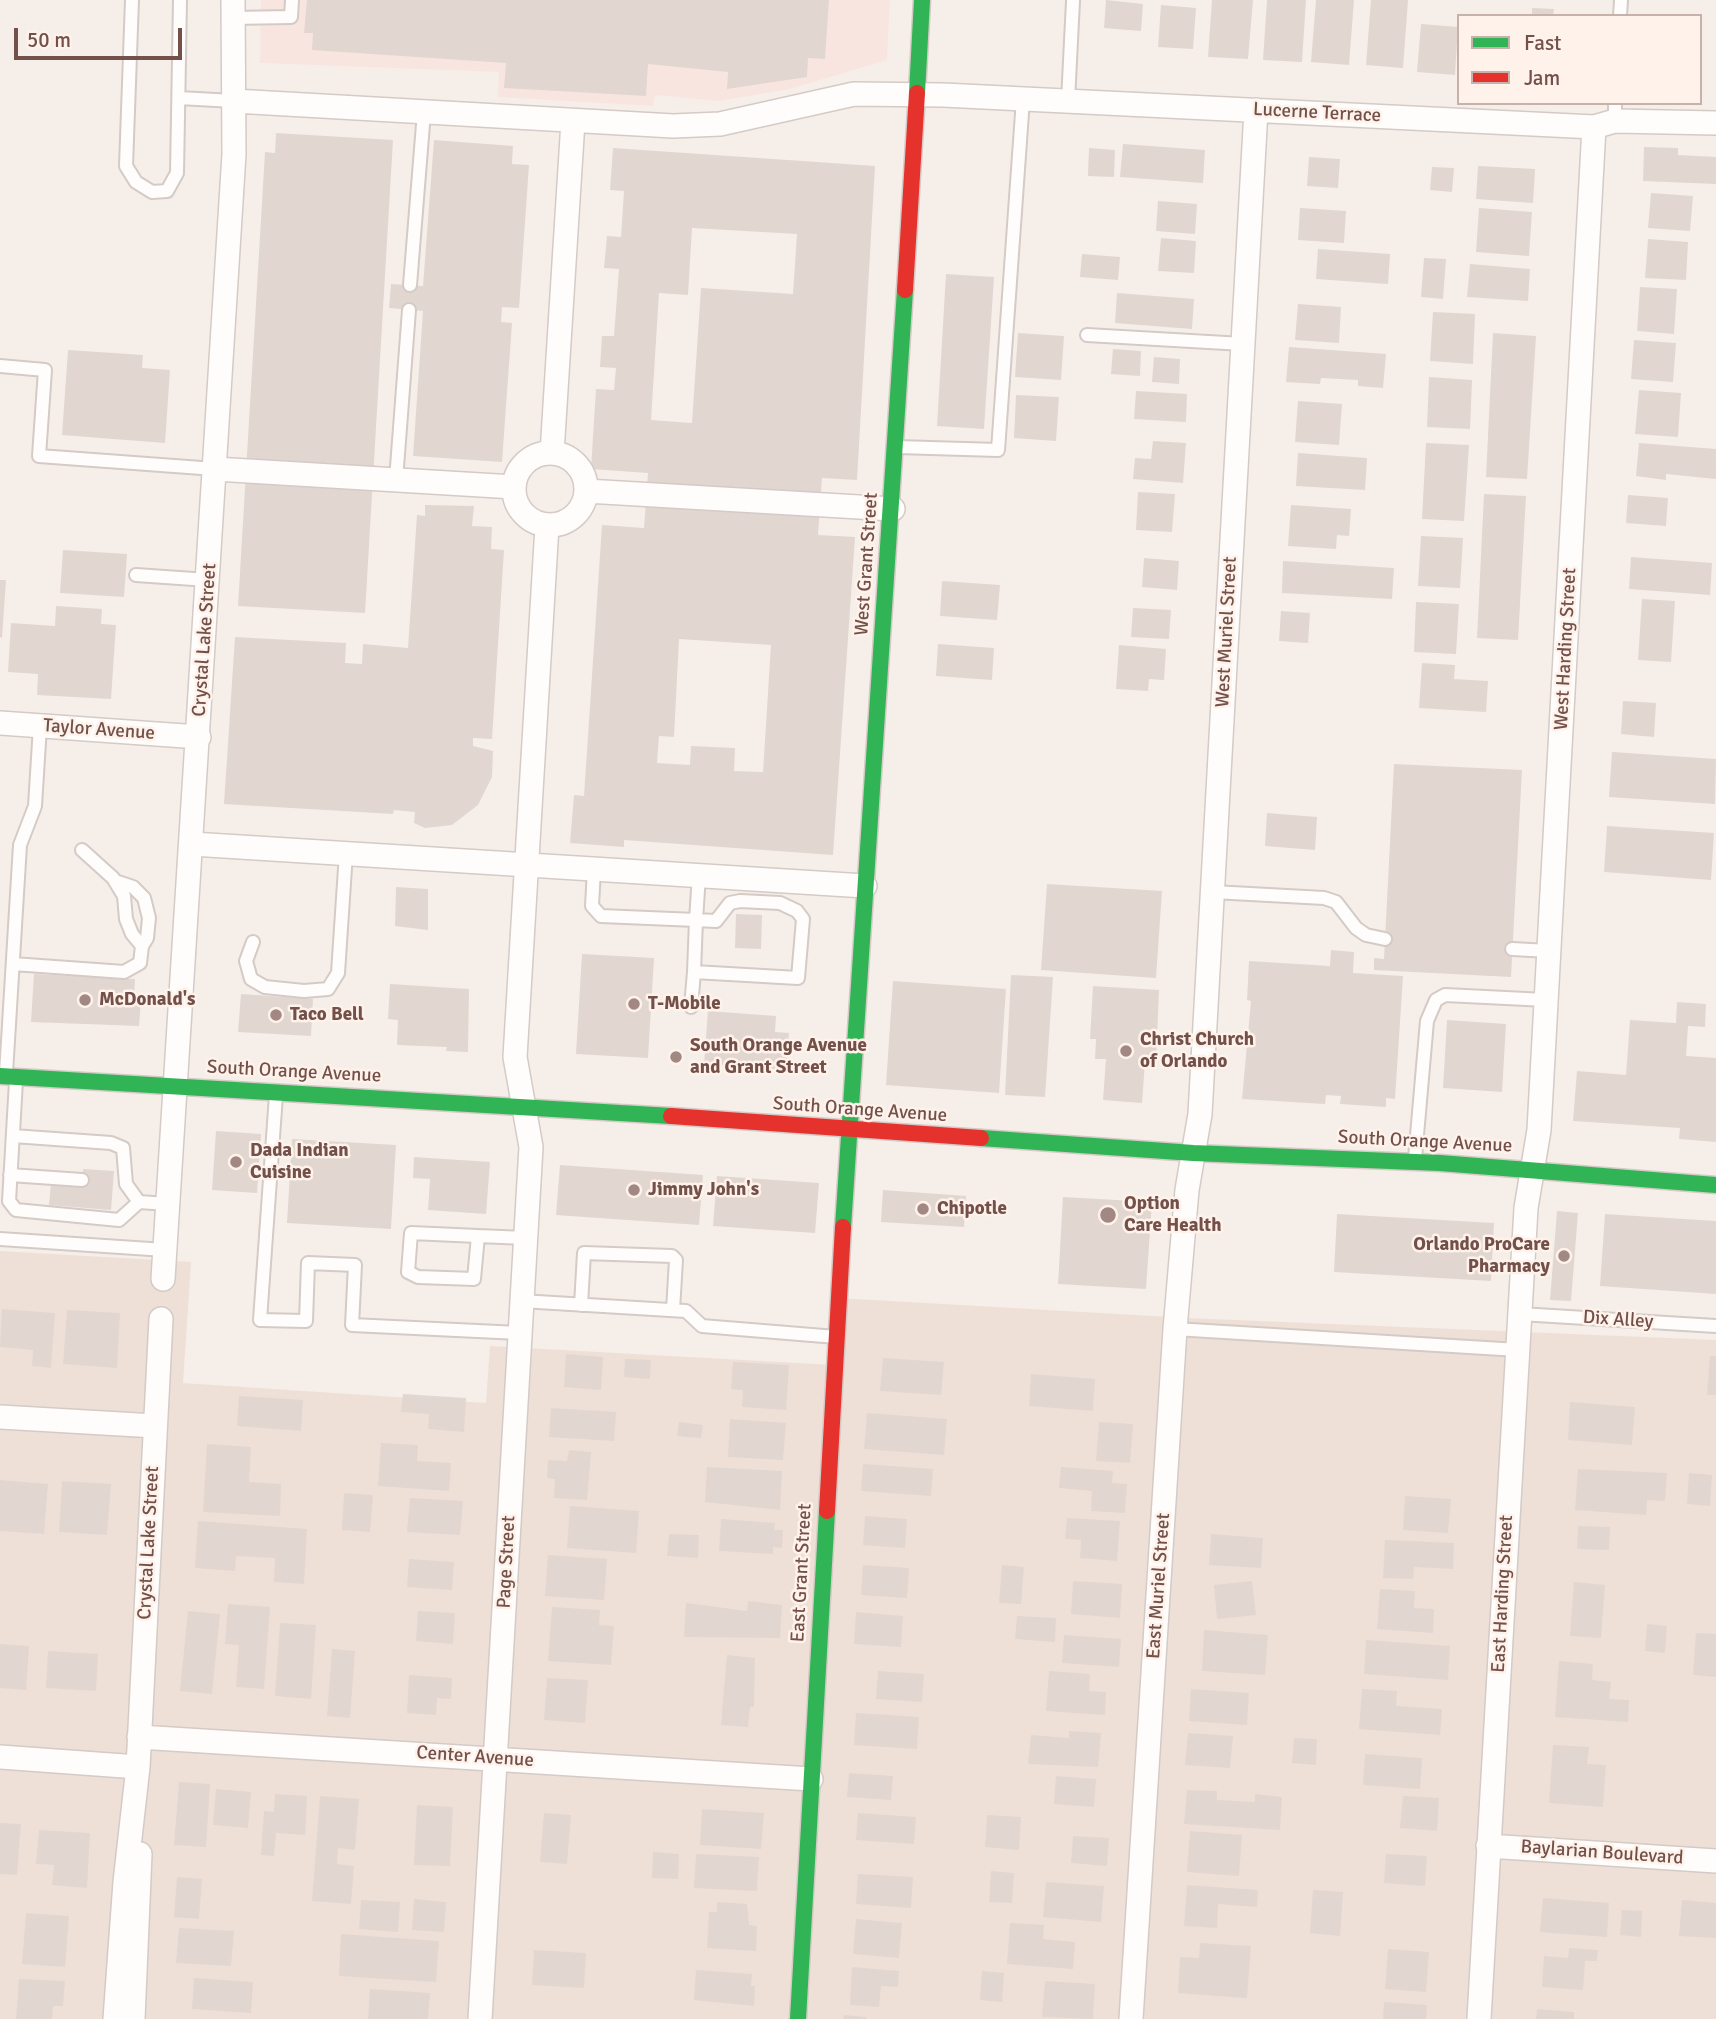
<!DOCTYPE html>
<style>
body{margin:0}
#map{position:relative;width:1716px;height:2019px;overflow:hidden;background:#f6efe9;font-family:Signika,sans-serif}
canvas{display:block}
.legend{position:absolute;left:1457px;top:14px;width:245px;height:91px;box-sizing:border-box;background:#fef2ea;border:2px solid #c6b2aa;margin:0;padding:9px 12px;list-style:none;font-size:21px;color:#73514a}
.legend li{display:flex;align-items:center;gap:14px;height:35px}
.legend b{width:35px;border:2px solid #c6b2aa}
.scale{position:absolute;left:14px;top:28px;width:168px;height:32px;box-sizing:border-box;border:4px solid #73514a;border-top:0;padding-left:9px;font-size:21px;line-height:24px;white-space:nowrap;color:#73514a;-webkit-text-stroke:5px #fef2ea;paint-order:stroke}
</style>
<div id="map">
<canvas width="1716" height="2019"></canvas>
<ul class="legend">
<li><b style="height:9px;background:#30b455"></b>Fast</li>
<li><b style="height:9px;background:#e5322d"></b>Jam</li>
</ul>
<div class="scale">50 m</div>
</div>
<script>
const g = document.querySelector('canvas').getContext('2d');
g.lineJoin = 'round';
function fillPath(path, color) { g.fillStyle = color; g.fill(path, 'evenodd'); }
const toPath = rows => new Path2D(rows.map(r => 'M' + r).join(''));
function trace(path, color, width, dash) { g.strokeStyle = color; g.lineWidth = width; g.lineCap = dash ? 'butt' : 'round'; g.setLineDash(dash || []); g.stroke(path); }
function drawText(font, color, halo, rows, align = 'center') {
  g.font = font + ' Signika,sans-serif'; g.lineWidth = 5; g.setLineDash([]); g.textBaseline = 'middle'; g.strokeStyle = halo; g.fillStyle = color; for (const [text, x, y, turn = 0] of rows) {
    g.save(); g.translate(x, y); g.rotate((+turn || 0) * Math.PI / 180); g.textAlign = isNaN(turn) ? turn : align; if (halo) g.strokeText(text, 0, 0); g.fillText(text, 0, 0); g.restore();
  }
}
fillPath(toPath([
 [0,1251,191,1262,183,1383,486,1403,490,1346,834,1365,838,1298,1188,1318,1716,1340,1716,2019,0,2019]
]), '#efe0d7');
fillPath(toPath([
 [261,0,890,0,887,60,790,89,719,101,655,95,653,106,498,97,499,72,260,63]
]), '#f9e5e0');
fillPath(toPath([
 [307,0,829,0,825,59,808,58,807,77,727,89,728,72,648,64,646,96,504,88,506,63,312,50,313,33,304,33],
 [1106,0,1143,4,1141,31,1104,28],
 [1212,0,1253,0,1248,59,1208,57],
 [1267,0,1306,0,1302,62,1263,60],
 [1316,0,1354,0,1349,65,1311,62],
 [1371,0,1408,0,1403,68,1366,65],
 [1161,5,1196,8,1193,49,1158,47],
 [1532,8,1554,9,1553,16,1532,16],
 [1421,24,1458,27,1455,75,1417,72],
 [276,133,393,140,365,613,238,606,265,152,275,153],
 [434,140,513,146,512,164,529,165,519,308,502,307,501,322,512,323,502,462,413,456,423,311,389,308,391,284,423,286],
 [1123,144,1205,150,1203,183,1120,177],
 [1644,147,1678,148,1678,155,1716,157,1716,184,1643,181],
 [613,148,875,166,857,480,822,478,818,535,855,537,833,855,624,840,624,847,570,843,574,795,584,796,602,525,644,528,648,473,591,469,596,389,614,390,616,368,600,367,602,336,614,336,619,269,604,268,607,236,621,237,624,191,610,190],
 [692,228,797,234,793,294,701,288,692,423,651,420,659,293,688,295],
 [679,639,771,645,763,772,734,771,735,748,691,746,690,765,657,763,659,736,674,737],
 [1089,148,1115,150,1114,177,1088,176],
 [1309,157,1340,159,1338,188,1307,186],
 [1478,166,1535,169,1533,203,1476,199],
 [1432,167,1454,168,1452,192,1430,190],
 [1651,193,1693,196,1690,231,1648,228],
 [1158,201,1197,204,1195,234,1156,231],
 [1300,208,1346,211,1344,243,1298,240],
 [1479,208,1532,212,1529,256,1476,252],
 [1161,238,1196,241,1194,273,1158,271],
 [1648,239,1688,242,1686,280,1645,278],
 [1318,249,1390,254,1388,284,1316,279],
 [1082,254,1120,257,1118,280,1080,277],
 [1424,258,1446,259,1443,299,1421,297],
 [1470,264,1530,269,1528,301,1467,297],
 [946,274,994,277,984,429,937,426],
 [1640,287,1677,289,1674,334,1637,331],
 [1117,293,1194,299,1192,329,1115,323],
 [1298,304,1341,307,1339,343,1295,340],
 [1433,312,1475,314,1473,364,1430,361],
 [1018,333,1064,336,1061,380,1015,377],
 [1493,333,1536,336,1527,479,1486,477],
 [1634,340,1676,343,1673,382,1631,379],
 [1289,347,1386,354,1383,388,1358,386,1358,380,1321,378,1320,384,1286,382],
 [1113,349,1141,351,1140,376,1111,374],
 [68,350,143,355,142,368,170,370,165,443,62,435],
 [1154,357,1180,359,1179,384,1152,382],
 [1429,377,1472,380,1470,429,1427,427],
 [1639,390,1681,393,1678,437,1635,434],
 [1136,391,1187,394,1186,422,1134,419],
 [1016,395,1059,397,1056,441,1014,438],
 [1298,401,1342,404,1339,445,1295,442],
 [1153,441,1186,443,1183,483,1133,479,1135,458,1151,459],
 [1426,443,1469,445,1464,521,1422,519],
 [1639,443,1716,449,1716,479,1666,474,1666,480,1636,476],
 [1298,453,1367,458,1365,490,1296,486],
 [1138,492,1175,494,1172,532,1136,530],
 [1484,494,1526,496,1518,640,1477,638],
 [1628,495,1668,498,1666,526,1626,523],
 [425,505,474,506,472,526,492,527,491,549,504,550,492,739,473,738,473,746,493,751,492,777,478,805,452,825,425,828,414,823,415,812,394,810,393,814,224,804,235,637,346,643,345,663,362,664,363,644,408,648,417,515,425,516],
 [1291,505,1351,509,1349,536,1337,535,1336,549,1288,546],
 [1421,536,1463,538,1460,588,1418,586],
 [63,550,127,554,124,597,60,593],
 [1631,557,1712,563,1710,595,1629,589],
 [1144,558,1179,561,1177,590,1142,587],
 [1283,561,1394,568,1392,599,1282,593],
 [0,580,6,580,2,638,0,637],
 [942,581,1000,585,997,620,940,616],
 [1642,599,1675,601,1671,662,1638,660],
 [1416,602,1459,604,1456,654,1414,652],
 [56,606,102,609,101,624,116,625,111,699,37,695,38,674,8,672,11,623,55,626],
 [1133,608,1171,610,1169,639,1131,637],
 [1281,611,1310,613,1308,643,1279,641],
 [938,644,994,648,992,680,936,676],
 [1119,645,1166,649,1164,680,1149,679,1148,691,1116,689],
 [1422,663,1455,665,1454,679,1488,681,1486,712,1419,708],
 [1623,701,1656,703,1654,737,1621,734],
 [1612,752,1716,759,1715,804,1609,797],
 [1394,764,1522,770,1511,977,1374,970,1374,958,1384,959],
 [1267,813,1317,817,1315,850,1265,846],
 [1607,826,1714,833,1711,880,1604,872],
 [1047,884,1162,891,1156,978,1041,970],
 [396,887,428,889,428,930,395,926],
 [736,914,762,915,761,949,735,948],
 [1331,950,1354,952,1353,973,1403,976,1395,1099,1386,1098,1386,1107,1340,1104,1341,1096,1326,1095,1325,1104,1242,1099,1251,1001,1247,1000,1249,961,1330,966],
 [582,954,654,958,648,1058,576,1054],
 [34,974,135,979,134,1000,141,1000,139,1026,31,1022],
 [1011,975,1053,977,1045,1097,1005,1095],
 [893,981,1006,989,999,1093,886,1085],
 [390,984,469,989,468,1052,446,1051,447,1047,397,1045,398,1020,388,1019],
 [1093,986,1159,990,1156,1063,1145,1062,1142,1103,1103,1100,1106,1059,1095,1059,1096,1039,1090,1039],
 [241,994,313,999,311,1036,238,1032],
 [1677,1002,1706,1004,1705,1027,1688,1026,1686,1056,1716,1058,1716,1142,1679,1139,1680,1128,1573,1121,1577,1071,1626,1075,1630,1020,1676,1023],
 [708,1011,776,1016,775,1032,789,1033,786,1070,704,1064],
 [1447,1020,1506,1024,1502,1092,1443,1088],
 [216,1131,261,1134,257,1193,212,1190],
 [292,1139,396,1145,391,1229,287,1223],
 [414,1157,490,1162,486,1214,428,1210,430,1179,413,1178],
 [560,1165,703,1175,699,1225,556,1215],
 [83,1169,114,1171,111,1210,49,1205,51,1183,82,1186],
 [717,1176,819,1183,815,1233,713,1226],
 [883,1190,966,1196,964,1227,881,1222],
 [1063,1197,1152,1202,1146,1289,1058,1284],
 [1557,1211,1578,1213,1571,1301,1550,1300],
 [1337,1214,1494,1223,1491,1281,1334,1272],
 [1605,1214,1716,1221,1716,1294,1600,1286],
 [2,1309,55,1313,51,1368,32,1366,33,1350,0,1347],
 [67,1310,120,1313,117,1368,63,1364],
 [566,1354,603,1357,601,1390,564,1387],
 [1710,1356,1716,1356,1716,1395,1707,1395],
 [883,1358,944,1362,941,1395,880,1391],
 [625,1359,651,1360,650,1379,624,1377],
 [733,1362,789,1365,786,1410,742,1407,743,1390,731,1389],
 [1031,1374,1095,1379,1093,1411,1029,1406],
 [403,1394,466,1398,464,1432,428,1429,429,1414,401,1412],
 [239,1396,303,1400,301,1431,237,1426],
 [1570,1402,1635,1407,1632,1445,1568,1440],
 [551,1408,616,1412,614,1441,549,1437],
 [867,1413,947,1419,944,1455,864,1449],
 [730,1419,786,1423,783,1460,728,1457],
 [679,1422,703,1425,701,1438,677,1436],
 [1099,1422,1133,1424,1130,1463,1096,1461],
 [381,1443,418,1445,417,1461,451,1463,449,1491,378,1486],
 [207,1444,251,1447,249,1482,281,1484,280,1516,203,1512],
 [569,1450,591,1452,587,1500,554,1498,555,1479,547,1478,548,1460,567,1461],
 [863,1464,933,1469,931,1496,861,1491],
 [707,1467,782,1471,780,1510,705,1502],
 [1061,1467,1113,1471,1112,1483,1127,1484,1125,1513,1091,1511,1092,1491,1059,1488],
 [1578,1469,1667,1473,1665,1501,1647,1500,1646,1515,1575,1510],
 [1689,1473,1712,1475,1710,1506,1687,1504],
 [0,1480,48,1484,44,1534,0,1531],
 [62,1481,111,1484,107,1535,59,1532],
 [344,1493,373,1495,370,1532,342,1530],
 [1405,1496,1451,1499,1448,1533,1403,1530],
 [410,1498,463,1501,460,1535,407,1532],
 [570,1506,639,1511,636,1553,567,1548],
 [865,1516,907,1519,905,1548,863,1545],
 [1067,1518,1120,1521,1117,1561,1080,1558,1081,1540,1065,1539],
 [721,1519,775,1523,774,1530,783,1530,782,1548,773,1547,773,1554,719,1551],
 [198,1521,307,1529,304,1584,274,1582,275,1558,236,1556,235,1571,195,1568],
 [1578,1526,1610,1527,1609,1550,1577,1549],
 [669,1534,699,1535,698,1558,667,1556],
 [1211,1534,1263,1538,1261,1568,1209,1565],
 [1385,1540,1454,1543,1453,1569,1414,1567,1413,1579,1383,1578],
 [548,1555,607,1559,604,1600,545,1596],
 [409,1559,454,1562,452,1590,407,1587],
 [863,1565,909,1568,907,1598,861,1595],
 [1002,1565,1024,1567,1021,1604,999,1603],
 [1073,1581,1122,1584,1120,1618,1071,1614],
 [1252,1581,1256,1615,1217,1619,1214,1585],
 [1574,1582,1605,1585,1601,1638,1570,1636],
 [1380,1589,1415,1591,1414,1608,1434,1609,1433,1633,1377,1629],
 [748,1601,782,1605,780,1638,684,1637,686,1603,747,1611],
 [228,1604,270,1607,264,1689,236,1687,239,1645,225,1644],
 [552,1607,600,1610,599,1625,614,1626,611,1665,548,1661],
 [188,1611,220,1614,212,1694,180,1691],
 [418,1611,455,1613,453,1644,416,1641],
 [856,1612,903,1616,901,1647,854,1644],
 [1017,1616,1056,1618,1055,1642,1015,1639],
 [280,1623,316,1625,311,1699,275,1696],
 [1647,1624,1667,1626,1665,1653,1645,1651],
 [1204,1630,1268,1635,1265,1675,1202,1671],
 [1696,1633,1716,1634,1716,1677,1693,1675],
 [1064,1635,1121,1639,1119,1667,1062,1663],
 [1366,1640,1450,1646,1448,1680,1364,1674],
 [0,1644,29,1646,26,1690,0,1688],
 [332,1649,355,1651,350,1718,327,1716],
 [48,1651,98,1654,96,1691,46,1688],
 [727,1655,755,1658,754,1707,750,1707,748,1727,721,1725],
 [1559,1661,1593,1664,1592,1680,1611,1682,1609,1699,1629,1700,1628,1722,1555,1717],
 [878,1671,924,1674,922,1702,876,1699],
 [1049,1671,1090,1674,1089,1691,1106,1692,1105,1715,1046,1711],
 [409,1675,452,1678,451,1699,437,1698,436,1715,407,1713],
 [547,1678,588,1680,585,1723,544,1720],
 [1191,1689,1249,1693,1247,1725,1189,1721],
 [1362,1689,1397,1691,1396,1706,1442,1709,1440,1735,1359,1729],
 [856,1713,919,1717,917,1749,854,1745],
 [1069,1731,1101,1733,1098,1767,1028,1764,1031,1735,1069,1738],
 [1188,1733,1233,1736,1230,1768,1185,1765],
 [1294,1738,1317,1739,1316,1765,1292,1763],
 [1553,1745,1589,1747,1587,1764,1606,1765,1603,1807,1549,1803],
 [1365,1754,1422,1758,1420,1789,1363,1785],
 [849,1773,893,1776,891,1800,847,1797],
 [1056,1776,1096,1779,1094,1807,1054,1804],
 [179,1782,210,1784,206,1847,174,1845],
 [216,1789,251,1792,248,1828,213,1825],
 [1187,1790,1217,1791,1217,1800,1255,1802,1255,1794,1282,1797,1280,1830,1184,1824],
 [275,1794,307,1796,305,1835,276,1833,274,1856,261,1855,264,1811,274,1812],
 [320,1796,359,1799,355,1850,338,1848,337,1864,354,1866,351,1904,312,1901],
 [1403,1796,1439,1798,1437,1831,1400,1828],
 [417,1805,453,1807,450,1866,414,1865],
 [702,1809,764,1813,761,1849,700,1845],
 [544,1813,571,1815,567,1864,540,1862],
 [858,1813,916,1817,914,1844,856,1840],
 [987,1815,1021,1817,1019,1850,985,1847],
 [0,1823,21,1824,17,1875,0,1874],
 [39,1830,90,1833,87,1888,52,1885,54,1865,36,1864],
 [1190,1831,1242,1835,1239,1876,1187,1872],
 [1073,1836,1109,1838,1107,1866,1071,1863],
 [653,1852,679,1854,678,1879,652,1878],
 [696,1854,759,1857,757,1891,694,1888],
 [1386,1854,1427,1856,1425,1886,1384,1883],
 [991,1871,1014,1873,1012,1903,989,1902],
 [858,1874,913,1877,911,1908,856,1904],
 [177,1877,202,1879,199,1919,174,1917],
 [1046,1882,1104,1886,1101,1922,1043,1917],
 [1187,1885,1258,1890,1257,1907,1218,1904,1217,1928,1184,1926],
 [1313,1890,1343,1892,1340,1936,1310,1933],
 [1543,1898,1609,1903,1607,1937,1540,1932],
 [414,1899,446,1902,444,1932,412,1930],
 [361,1900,400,1902,398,1932,359,1929],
 [1682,1900,1716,1903,1716,1938,1679,1936],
 [717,1902,747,1904,749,1925,757,1926,756,1951,707,1948,709,1912,717,1912],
 [1622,1910,1642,1911,1641,1937,1620,1935],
 [26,1913,69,1916,65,1967,22,1964],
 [856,1919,902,1923,899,1958,853,1954],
 [1010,1923,1044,1925,1043,1939,1075,1942,1073,1969,1007,1964],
 [179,1928,234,1931,231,1966,176,1963],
 [341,1934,439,1941,436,1982,339,1976],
 [1200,1943,1251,1946,1247,1998,1178,1993,1180,1957,1199,1958],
 [1569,1948,1598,1950,1597,1961,1585,1961,1583,1990,1542,1987,1544,1956,1568,1958],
 [1388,1949,1429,1952,1426,1992,1385,1989],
 [534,1950,586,1953,584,1988,532,1985],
 [852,1967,899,1971,898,1987,881,1986,879,2007,850,2005],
 [696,1970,752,1974,751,1986,755,1986,754,2006,694,2000],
 [982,1971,1004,1973,1002,2002,980,2000],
 [194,1978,253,1982,251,2013,192,2009],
 [19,1979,65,1981,63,2006,53,2006,52,2019,16,2019],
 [1045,1981,1095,1984,1093,2019,1042,2017],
 [370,1989,430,1993,428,2019,368,2019],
 [1384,2002,1427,2005,1426,2019,1383,2019],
 [1537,2009,1574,2012,1574,2019,1536,2019],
 [844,2015,866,2017,866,2019,843,2019]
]), '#e2d6d1');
const lane = toPath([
 [132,0,126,166,136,182,152,192,167,191,177,173,180,0],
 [1620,16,1621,0],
 [232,18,291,17,292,0],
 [179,98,234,101],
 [1068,101,1073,1],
 [1615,121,1615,103],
 [410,285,424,112],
 [1087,335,1243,344],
 [0,366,45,370,39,456,215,469],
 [897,447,998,450,1023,99],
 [396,480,409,310],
 [136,575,208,580],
 [594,869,592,906,601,916,696,920,716,921,730,903,740,901,780,903,797,911,803,919,798,978,694,972,696,920,699,875],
 [115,881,133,887,144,898,149,918,147,938,142,946],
 [1213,892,1324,898,1336,902,1356,928,1366,935,1385,939],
 [253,942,246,961,251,979,265,987,304,991,328,989,338,973,346,853],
 [1512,949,1549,951],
 [13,964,124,972,140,963,142,946,132,934,126,919,124,896,113,878,82,850],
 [691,1007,694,972],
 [6,1073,20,845,35,806,40,726],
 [16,1081,9,1201,16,1210,119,1220,139,1202,168,1204],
 [276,1095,260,1320,306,1321,308,1263,355,1265,352,1325,519,1333],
 [13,1136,111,1143,123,1148,126,1184,139,1202],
 [1415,1158,1427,1021,1436,1000,1445,995,1546,1000],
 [10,1175,82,1180],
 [478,1236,474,1279,418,1277,408,1272,411,1233,478,1236,525,1238],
 [0,1239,165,1250],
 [521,1301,686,1311,702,1326,836,1337],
 [581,1305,584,1253,672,1256,676,1260,673,1310],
 [1520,1314,1716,1326],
 [1175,1329,1518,1350]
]);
const street = toPath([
 [234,101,673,126,720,124,854,94,943,95,1594,127,1615,121,1716,123],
 '514 489a36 36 0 1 1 72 0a36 36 0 1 1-72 0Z',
 [552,453,573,121],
 [215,469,514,487],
 [586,491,893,509],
 [0,723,199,737],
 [192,844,865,886],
 [163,1279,234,154,233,0],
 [0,1417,155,1426],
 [139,1737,811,1779],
 [0,1757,138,1767],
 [1488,1846,1716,1861],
 [115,2019,125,1882,138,1767,161,1319],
 [133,2019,140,1854],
 [480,2019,531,1147,515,1057,547,526],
 [1131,2019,1175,1329,1187,1190,1200,1114,1256,110],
 [1479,2019,1526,1208,1539,1130,1594,127]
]);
const fast = toPath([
 [917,93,922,0],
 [0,1076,620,1113],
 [620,1113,671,1116],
 [981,1138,1193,1153,1440,1163,1716,1185],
 [843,1227,905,290],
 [798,2019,827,1511]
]);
const jam = toPath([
 [905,290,917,93],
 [671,1116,981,1138],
 [827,1511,843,1227]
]);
trace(lane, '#d4cac6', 16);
trace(street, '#d4cac6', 26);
trace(fast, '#d5cac6', 19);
trace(jam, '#d5cac6', 19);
trace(lane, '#fefdfc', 12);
trace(street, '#fefdfc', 23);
trace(fast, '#30b455', 16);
trace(jam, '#e5322d', 16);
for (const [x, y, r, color] of [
 [85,1000,7,"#a18882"],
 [634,1004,7,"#a18882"],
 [276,1015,7,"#a18882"],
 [1126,1051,7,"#a18882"],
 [676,1057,7,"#a18882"],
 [236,1162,7,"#a18882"],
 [634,1190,7,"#a18882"],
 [923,1209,7,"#a18882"],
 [1108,1215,9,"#a18882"],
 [1564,1256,7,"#a18882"]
]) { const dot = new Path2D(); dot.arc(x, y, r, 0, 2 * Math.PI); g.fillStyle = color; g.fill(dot); trace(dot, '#fef2ea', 2.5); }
drawText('19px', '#73514a', '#fef2ea', [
 ["Lucerne Terrace",1317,113,3],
 ["West Grant Street",867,564,-86],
 ["West Muriel Street",1227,632,-87],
 ["Crystal Lake Street",205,640,-86],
 ["West Harding Street",1566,649,-87],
 ["Taylor Avenue",99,730,4],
 ["South Orange Avenue",294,1072,3],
 ["South Orange Avenue",860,1110,4],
 ["South Orange Avenue",1425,1142,3],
 ["Dix Alley",1618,1320,4],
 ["Crystal Lake Street",149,1543,-87],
 ["Page Street",507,1562,-87],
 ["East Grant Street",802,1573,-87],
 ["East Muriel Street",1159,1586,-86],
 ["East Harding Street",1503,1594,-87],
 ["Center Avenue",475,1757,4],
 ["Baylarian Boulevard",1602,1853,4]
]);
drawText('bold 19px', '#73514a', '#fef2ea', [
 ["McDonald's",99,1000],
 ["T-Mobile",648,1004],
 ["Taco Bell",290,1015],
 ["Christ Church",1140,1040],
 ["of Orlando",1140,1062],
 ["South Orange Avenue",690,1046],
 ["and Grant Street",690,1068],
 ["Dada Indian",250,1151],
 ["Cuisine",250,1173],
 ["Jimmy John's",648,1190],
 ["Option",1124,1204],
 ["Care Health",1124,1226],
 ["Chipotle",937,1209],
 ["Orlando ProCare",1550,1245,"right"],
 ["Pharmacy",1550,1267,"right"]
], 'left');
</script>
